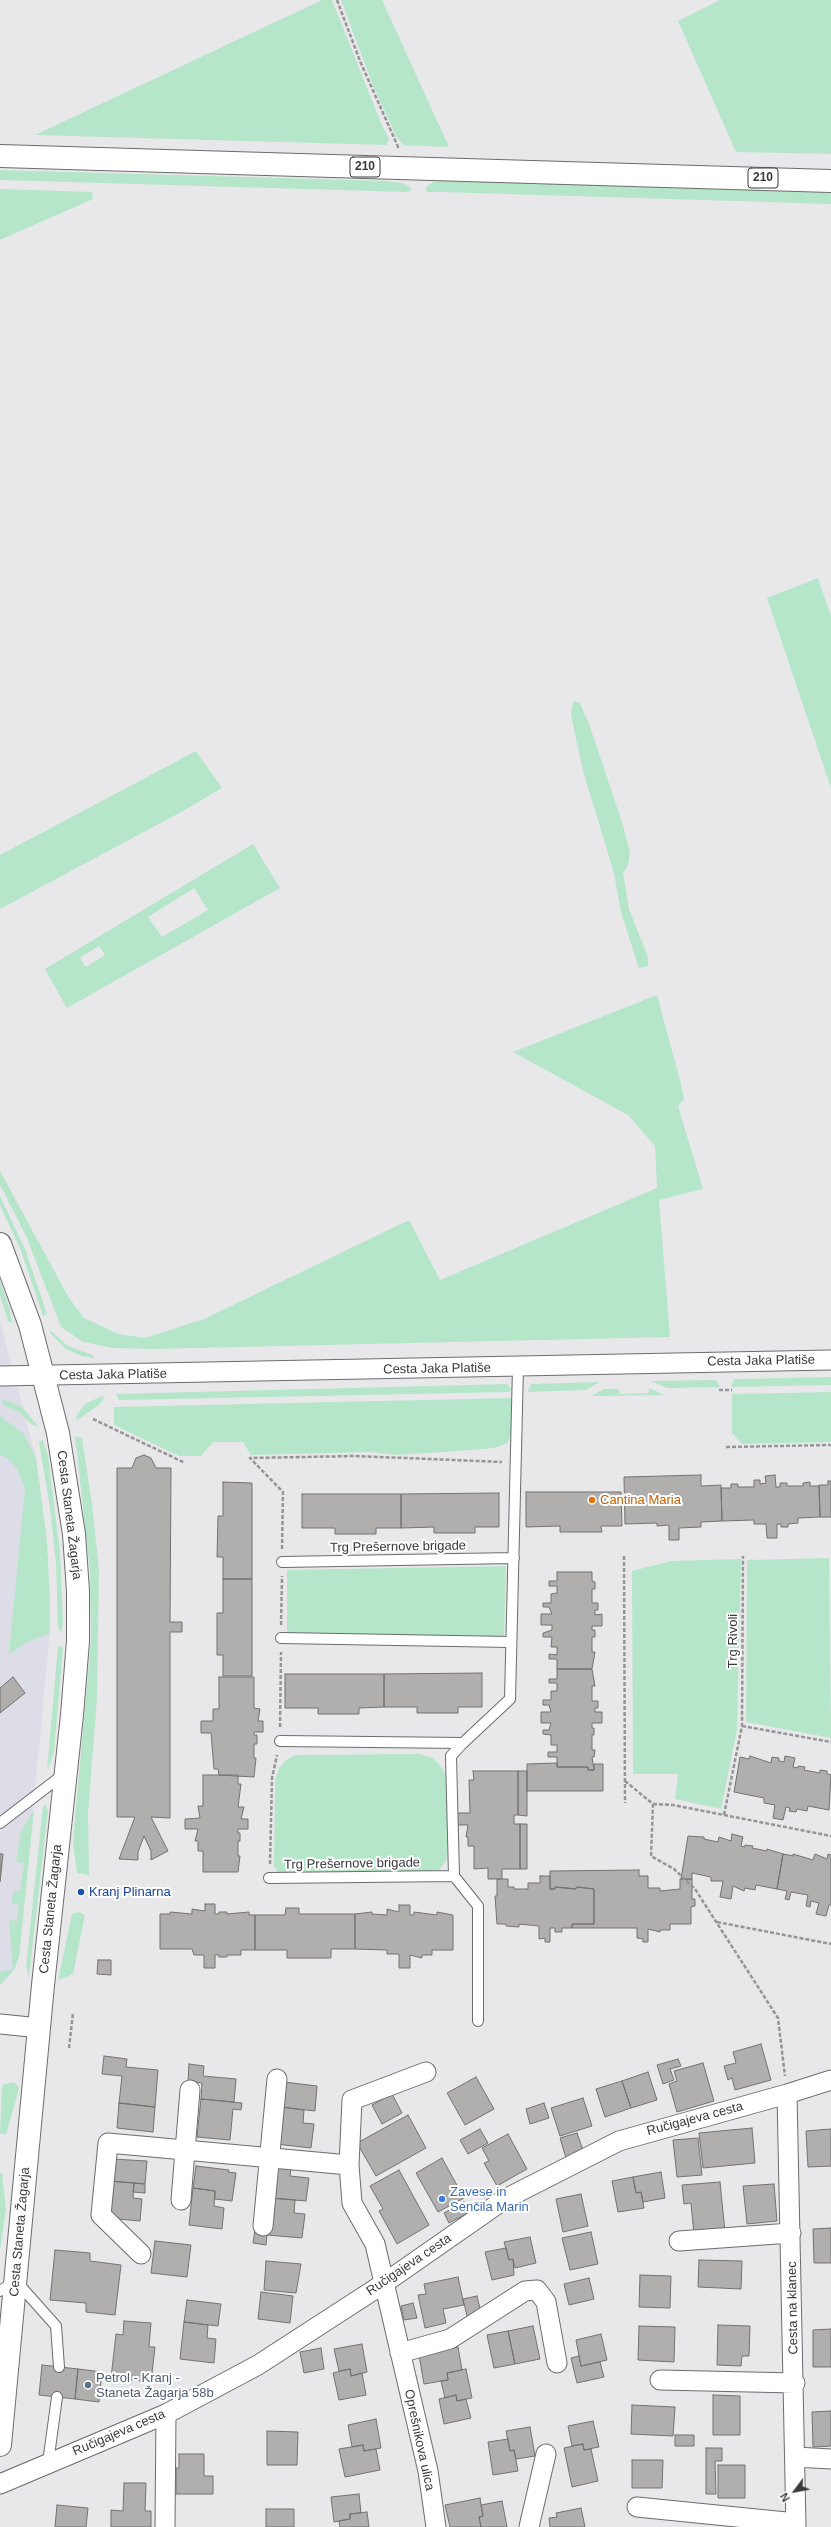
<!DOCTYPE html>
<meta charset="utf-8">
<style>
body{margin:0}
#map{position:relative;width:831px;height:2527px;overflow:hidden;background:#e8e8eb;font-family:Helvetica,sans-serif}
canvas{display:block}
.north{position:absolute;left:775px;top:2471px;width:40px;height:40px;-webkit-text-stroke:3px #fff;paint-order:stroke;rotate:238deg;font-size:11px;font-weight:700;line-height:16px;text-align:center;color:#39393a}
.north::after{content:'';display:block;margin:auto;width:14px;height:18px;background:#39393a;clip-path:polygon(50% 0,100% 100%,50% 72%,0 100%)}
</style>
<div id="map">
<canvas width="831" height="2527"></canvas>
<div class="north">N</div>
</div>
<script>
const g = document.querySelector('canvas').getContext('2d');
g.lineJoin = 'round';
function fillPath(path, color) { g.fillStyle = color; g.fill(path, 'evenodd'); }
const toPath = rows => new Path2D(rows.map(r => 'M' + r).join(''));
function trace(path, color, width, dash) { g.strokeStyle = color; g.lineWidth = width; g.lineCap = dash ? 'butt' : 'round'; g.setLineDash(dash || []); g.stroke(path); }
function drawText(font, color, halo, rows, align = 'center') {
  g.font = font + ' Helvetica,sans-serif'; g.lineWidth = 4; g.setLineDash([]); g.textBaseline = 'middle'; g.strokeStyle = halo; g.fillStyle = color; for (const [text, x, y, turn = 0] of rows) {
    g.save(); g.translate(x, y); g.rotate((+turn || 0) * Math.PI / 180); g.textAlign = isNaN(turn) ? turn : align; if (halo) g.strokeText(text, 0, 0); g.fillText(text, 0, 0); g.restore();
  }
}
fillPath(toPath([
 [0,1321,36,1458,47,1542,50,1633,19,1956,14,1970,0,1985]
]), '#dcdde7');
fillPath(toPath([
 [322,0,332,0,381,123,389,139,386,145,35,135],
 [341,0,382,0,449,147,403,145,396,136,372,83],
 [720,0,831,0,831,154,736,152,678,21],
 [0,170,386,181,402,183,409,186,411,190,407,192,0,180],
 [443,180,808,190,831,193,831,204,443,192,427,192,425,188,433,182],
 [0,189,92,192,93,199,0,240],
 [818,578,831,616,831,788,767,598],
 [573,701,580,703,589,724,621,819,630,852,628,865,623,873,629,909,648,957,648,966,639,968,621,912,614,873,583,771,571,715],
 [196,751,222,788,183,811,0,909,0,855],
 [253,844,280,888,67,1008,45,969],
 [194,888,208,910,162,937,148,917],
 [99,946,105,955,86,967,80,958],
 [657,995,681,1084,684,1099,678,1106,703,1189,659,1200,670,1337,153,1349,113,1348,83,1342,61,1327,27,1238,0,1185,0,1171,69,1298,84,1318,118,1334,145,1338,204,1319,409,1220,440,1280,657,1188,655,1146,628,1115,513,1052],
 [0,1196,25,1249,47,1314,43,1316,21,1251,0,1205],
 [0,1281,10,1310,12,1323,8,1321,0,1295],
 [51,1331,68,1346,92,1355,95,1358,81,1356,66,1349,49,1332],
 [831,1377,831,1385,731,1387,734,1379],
 [716,1380,720,1387,667,1388,651,1381],
 [599,1382,586,1390,528,1392,531,1384],
 [507,1384,512,1390,509,1392,119,1400,116,1394],
 [649,1388,665,1395,591,1396,604,1389,619,1389,620,1394,649,1393],
 [831,1392,831,1442,742,1444,732,1433,732,1394],
 [102,1396,104,1398,100,1404,76,1421,77,1415,85,1404],
 [512,1398,511,1436,507,1443,498,1447,485,1449,398,1455,371,1452,251,1455,243,1442,213,1442,201,1456,179,1456,114,1425,114,1407],
 [3,1399,22,1407,39,1427,31,1424,19,1412,5,1406,3,1404],
 [0,1416,24,1434,36,1458,47,1542,50,1602,50,1633,27,1642,9,1654,25,1489,17,1468,9,1459,0,1455],
 [75,1436,82,1438,92,1504,99,1570,97,1698,88,1813,89,1875,77,1873,73,1842,91,1640,90,1571],
 [43,1440,48,1456,60,1552,63,1623,61,1633,58,1627,56,1562,50,1508,39,1442],
 [829,1558,831,1738,746,1722,747,1560],
 [741,1559,737,1730,721,1809,675,1799,678,1774,633,1774,632,1571,671,1561],
 [506,1566,504,1636,287,1635,287,1570],
 [58,1646,63,1647,54,1752,47,1771],
 [419,1754,433,1758,443,1769,447,1778,447,1854,446,1861,438,1871,431,1874,281,1873,277,1871,274,1866,275,1780,279,1768,286,1760,295,1755],
 [46,1805,48,1811,29,1977,26,1967,43,1806],
 [34,1810,19,1957,14,1970,0,1985,0,1972,13,1969,9,1920,17,1921,19,1905,12,1904,13,1891,20,1891,24,1863,16,1862,21,1831],
 [78,1912,85,1915,73,1974,58,1980,72,1914],
 [14,2082,19,2087,18,2093,6,2134,3,2134,0,2133,2,2085],
 [0,2173,2,2173,6,2209,0,2250]
]), '#b5e6c9');
const building = toPath([
 [144,1455,151,1458,156,1468,171,1468,170,1622,182,1622,182,1632,170,1632,170,1818,151,1817,168,1851,151,1860,151,1851,144,1836,138,1852,138,1860,119,1859,135,1817,117,1817,117,1468,132,1468,136,1458,144,1455],
 [701,1475,701,1486,721,1485,722,1521,701,1522,701,1527,679,1528,679,1540,669,1540,669,1525,657,1526,657,1523,625,1524,624,1477,701,1475],
 [775,1475,776,1487,780,1487,780,1483,787,1483,787,1486,803,1486,803,1483,810,1482,810,1486,819,1486,820,1517,798,1518,798,1523,788,1524,788,1527,781,1527,781,1524,777,1524,777,1538,767,1538,766,1524,754,1524,754,1520,722,1521,721,1488,731,1488,731,1484,738,1484,738,1487,754,1487,754,1480,760,1480,760,1484,766,1483,765,1476,775,1475],
 [828,1481,831,1481,831,1517,820,1517,819,1485,828,1485,828,1481],
 [223,1482,252,1483,252,1579,223,1579,223,1557,217,1557,218,1516,223,1516,223,1482],
 [526,1492,621,1492,622,1526,601,1526,602,1532,560,1532,560,1526,526,1527,526,1492],
 [499,1493,499,1527,475,1527,475,1533,434,1533,434,1527,401,1528,401,1494,499,1493],
 [302,1494,401,1494,401,1528,376,1528,376,1534,335,1534,335,1528,302,1528,302,1494],
 [557,1572,592,1572,592,1581,595,1582,595,1589,592,1589,592,1603,598,1603,598,1610,595,1610,595,1615,602,1614,602,1626,592,1626,592,1630,595,1630,595,1637,592,1637,592,1652,595,1652,592,1669,557,1669,557,1659,549,1659,549,1654,557,1655,557,1647,551,1647,552,1637,543,1637,543,1633,552,1630,552,1625,541,1625,541,1614,552,1614,549,1607,543,1607,543,1603,551,1603,551,1594,557,1593,557,1586,549,1586,549,1581,557,1581,557,1572],
 [223,1579,252,1579,252,1676,223,1676,223,1655,217,1655,217,1613,223,1613,223,1579],
 [557,1669,592,1669,595,1686,592,1686,592,1701,598,1701,598,1708,595,1708,595,1712,602,1712,602,1723,592,1723,592,1728,594,1728,594,1735,592,1735,592,1750,595,1750,594,1757,592,1757,594,1770,588,1770,588,1767,557,1767,557,1757,548,1757,548,1752,557,1752,557,1745,551,1745,551,1735,543,1734,543,1730,549,1730,551,1723,541,1723,541,1712,551,1712,549,1705,543,1705,543,1700,551,1700,551,1691,557,1691,557,1683,549,1683,549,1679,557,1679,557,1669],
 [482,1673,482,1707,458,1707,458,1713,417,1713,417,1707,384,1707,384,1674,482,1673],
 [285,1674,384,1674,384,1707,359,1708,359,1714,318,1714,318,1708,285,1708,285,1674],
 [13,1677,25,1693,0,1713,0,1688,13,1677],
 [219,1677,254,1677,254,1708,260,1709,258,1721,263,1721,263,1732,254,1732,254,1735,257,1735,257,1744,254,1744,254,1758,256,1758,254,1777,219,1775,218,1769,214,1769,211,1733,201,1733,201,1721,213,1721,213,1709,219,1709,219,1677],
 [750,1756,771,1763,772,1757,779,1758,779,1761,784,1762,785,1756,795,1758,793,1767,798,1768,798,1766,805,1767,804,1770,820,1773,820,1770,827,1771,827,1774,831,1775,829,1810,808,1806,807,1811,797,1809,796,1812,789,1811,790,1808,786,1807,783,1820,773,1818,775,1805,764,1803,764,1798,734,1792,740,1757,749,1759,750,1756],
 [557,1763,557,1767,588,1767,588,1770,594,1770,594,1764,603,1764,603,1791,527,1791,527,1764,557,1763],
 [473,1771,518,1771,518,1815,514,1815,514,1824,520,1824,520,1869,502,1869,502,1879,488,1879,488,1868,474,1869,474,1846,468,1846,468,1837,466,1837,468,1825,457,1825,457,1813,470,1813,469,1780,474,1780,473,1771],
 [518,1771,527,1771,527,1816,518,1815,518,1771],
 [203,1775,238,1775,238,1784,241,1784,238,1807,244,1807,241,1819,248,1819,248,1829,238,1829,238,1833,240,1833,240,1841,238,1841,238,1856,240,1856,238,1872,203,1872,203,1851,198,1851,198,1841,195,1841,198,1829,185,1829,185,1819,200,1818,198,1806,203,1806,203,1775],
 [520,1824,527,1824,527,1869,520,1869,520,1824],
 [732,1834,743,1837,741,1846,745,1847,745,1845,753,1846,752,1848,767,1851,767,1849,783,1854,777,1889,756,1885,755,1890,745,1888,744,1891,733,1886,731,1899,720,1897,723,1881,711,1881,711,1877,692,1873,692,1879,681,1879,688,1836,704,1837,704,1839,718,1842,719,1837,731,1841,732,1834],
 [0,1854,3,1854,0,1882,0,1854],
 [783,1854,793,1856,793,1854,813,1860,815,1854,827,1859,828,1854,831,1855,831,1905,829,1905,826,1916,816,1914,819,1903,811,1901,810,1907,806,1906,808,1895,791,1892,789,1900,785,1899,787,1891,777,1889,783,1854],
 [639,1870,639,1876,648,1876,648,1888,660,1888,660,1891,680,1889,680,1879,692,1879,692,1899,695,1899,695,1906,691,1907,691,1924,670,1924,670,1930,660,1930,660,1932,648,1929,648,1942,643,1942,643,1939,637,1938,637,1928,572,1928,572,1924,594,1924,594,1889,577,1887,576,1889,555,1887,555,1889,550,1889,550,1871,639,1870],
 [540,1876,550,1876,550,1889,555,1889,555,1887,576,1889,577,1887,594,1889,594,1924,572,1924,572,1928,562,1928,562,1932,555,1932,555,1928,550,1928,550,1942,545,1942,545,1938,539,1939,539,1926,519,1924,519,1927,506,1926,506,1924,497,1924,495,1896,497,1896,497,1879,508,1879,508,1887,514,1887,514,1889,528,1889,528,1883,540,1883,540,1876],
 [205,1904,215,1904,215,1914,219,1914,219,1912,227,1912,227,1914,249,1912,249,1915,255,1915,255,1950,241,1950,241,1955,227,1955,227,1957,219,1957,219,1955,215,1955,215,1968,204,1968,204,1955,194,1955,192,1949,160,1949,160,1914,170,1914,170,1912,192,1914,192,1909,205,1911,205,1904],
 [399,1905,410,1905,410,1915,414,1915,414,1912,437,1915,437,1912,453,1915,453,1950,432,1950,432,1955,422,1955,422,1958,410,1955,410,1968,399,1968,399,1954,387,1954,387,1950,355,1949,355,1914,372,1912,372,1914,387,1915,387,1909,399,1912,399,1905],
 [286,1908,299,1908,299,1914,355,1914,355,1949,331,1949,331,1958,287,1958,287,1950,255,1950,255,1915,285,1915,286,1908],
 [98,1960,111,1960,111,1975,97,1974,98,1960],
 [761,2044,771,2080,735,2090,732,2078,728,2080,724,2066,736,2063,733,2052,761,2044],
 [104,2056,127,2059,126,2067,158,2070,155,2107,119,2103,122,2076,102,2074,104,2056],
 [678,2059,681,2066,670,2069,674,2080,663,2084,657,2065,678,2059],
 [703,2063,714,2101,677,2112,669,2084,677,2081,674,2071,703,2063],
 [189,2064,204,2066,203,2076,236,2079,234,2102,201,2099,202,2083,188,2081,189,2064],
 [648,2072,657,2100,631,2108,622,2081,648,2072],
 [476,2077,494,2109,465,2125,447,2093,476,2077],
 [622,2081,631,2108,605,2117,596,2089,622,2081],
 [284,2082,317,2086,315,2111,281,2107,284,2082],
 [392,2094,402,2113,382,2124,372,2105,392,2094],
 [583,2098,592,2126,560,2136,551,2108,583,2098],
 [201,2099,242,2103,241,2110,233,2109,230,2140,197,2137,201,2099],
 [119,2103,155,2107,153,2132,117,2128,119,2103],
 [544,2103,549,2118,530,2124,526,2109,544,2103],
 [281,2107,304,2110,303,2123,314,2124,311,2148,276,2144,281,2107],
 [408,2115,426,2148,376,2176,357,2143,408,2115],
 [752,2128,755,2163,703,2168,699,2133,752,2128],
 [480,2129,488,2143,468,2154,460,2140,480,2129],
 [831,2129,831,2166,808,2167,806,2131,831,2129],
 [577,2133,584,2153,566,2158,560,2138,577,2133],
 [508,2134,527,2169,497,2186,484,2163,489,2161,482,2148,508,2134],
 [698,2138,702,2175,677,2177,673,2140,698,2138],
 [442,2158,464,2198,438,2212,416,2173,442,2158],
 [112,2159,147,2161,145,2184,110,2181,112,2159],
 [196,2166,229,2170,228,2172,236,2173,232,2201,215,2199,215,2191,193,2188,196,2166],
 [274,2167,291,2169,290,2176,309,2178,306,2201,271,2198,274,2167],
 [399,2170,429,2225,397,2244,379,2211,383,2209,370,2186,399,2170],
 [661,2172,665,2198,643,2202,641,2192,636,2193,633,2177,661,2172],
 [633,2177,636,2193,641,2192,644,2208,618,2212,612,2181,633,2177],
 [110,2181,134,2183,133,2198,142,2199,140,2221,107,2218,110,2181],
 [720,2182,725,2232,694,2235,691,2203,684,2204,682,2185,720,2182],
 [134,2183,145,2184,145,2193,133,2192,134,2183],
 [774,2184,777,2221,747,2224,743,2186,774,2184],
 [193,2188,215,2191,214,2206,224,2208,222,2229,189,2225,193,2188],
 [581,2194,588,2226,563,2232,556,2199,581,2194],
 [271,2198,295,2200,294,2213,305,2214,302,2238,267,2235,266,2245,253,2243,255,2230,271,2198],
 [464,2202,470,2212,449,2223,444,2213,464,2202],
 [831,2228,831,2263,814,2263,813,2229,831,2228],
 [591,2232,598,2264,570,2270,562,2238,591,2232],
 [530,2237,536,2263,515,2268,513,2259,509,2260,504,2242,530,2237],
 [155,2241,191,2245,187,2277,151,2273,155,2241],
 [506,2248,509,2260,513,2259,514,2275,492,2280,485,2252,506,2248],
 [55,2250,90,2253,90,2261,121,2265,115,2315,86,2312,86,2303,50,2300,55,2250],
 [699,2260,742,2261,741,2289,698,2287,699,2260],
 [266,2261,301,2264,296,2293,264,2290,266,2261],
 [640,2275,671,2276,670,2308,639,2307,640,2275],
 [458,2277,464,2305,443,2309,446,2323,425,2328,418,2295,426,2294,424,2284,458,2277],
 [589,2278,594,2299,569,2305,564,2284,589,2278],
 [261,2292,293,2296,290,2323,258,2319,261,2292],
 [477,2296,482,2317,468,2320,463,2299,477,2296],
 [187,2300,221,2304,218,2326,184,2322,187,2300],
 [413,2303,417,2318,404,2320,401,2306,413,2303],
 [124,2321,151,2323,149,2347,155,2347,151,2382,111,2378,116,2334,123,2335,124,2321],
 [184,2322,208,2325,207,2338,216,2339,214,2363,180,2359,184,2322],
 [718,2325,750,2326,749,2356,742,2356,741,2366,717,2365,718,2325],
 [533,2326,540,2359,515,2364,508,2331,533,2326],
 [639,2326,675,2327,674,2362,638,2360,639,2326],
 [831,2329,831,2367,813,2367,813,2330,831,2329],
 [508,2331,515,2364,494,2368,487,2335,508,2331],
 [601,2334,607,2360,581,2366,576,2340,601,2334],
 [362,2344,367,2372,351,2376,350,2369,339,2371,334,2349,362,2344],
 [458,2347,462,2370,447,2373,448,2380,424,2384,419,2355,458,2347],
 [321,2348,324,2369,304,2373,300,2352,321,2348],
 [579,2356,581,2366,600,2362,604,2377,577,2383,571,2358,579,2356],
 [42,2365,78,2369,75,2399,39,2395,42,2365],
 [78,2369,102,2372,99,2402,75,2399,78,2369],
 [350,2369,351,2376,362,2373,366,2395,339,2400,333,2373,350,2369],
 [466,2369,472,2398,457,2401,456,2395,445,2398,441,2381,448,2380,447,2373,466,2369],
 [456,2395,457,2401,466,2399,471,2418,444,2424,439,2399,456,2395],
 [713,2395,740,2396,740,2435,713,2435,713,2395],
 [632,2405,675,2407,673,2436,631,2434,632,2405],
 [831,2411,831,2446,813,2447,812,2412,831,2411],
 [376,2419,381,2448,364,2451,363,2445,352,2447,348,2425,376,2419],
 [593,2421,599,2447,584,2450,583,2444,572,2446,568,2426,593,2421],
 [530,2427,535,2456,516,2459,514,2450,510,2451,506,2431,530,2427],
 [267,2431,298,2432,297,2465,267,2465,267,2431],
 [675,2435,694,2435,694,2446,675,2446,675,2435],
 [508,2439,510,2451,514,2450,518,2471,493,2475,488,2442,508,2439],
 [583,2444,584,2450,591,2449,598,2481,572,2487,564,2448,583,2444],
 [363,2445,364,2451,376,2449,380,2470,345,2477,339,2449,363,2445],
 [706,2448,722,2448,722,2461,715,2461,716,2494,706,2494,706,2448],
 [179,2454,204,2454,204,2476,213,2476,213,2494,176,2494,176,2468,179,2468,179,2454],
 [632,2460,663,2460,662,2488,632,2488,632,2460],
 [718,2465,745,2465,745,2498,718,2498,718,2465],
 [124,2483,146,2483,145,2511,151,2511,151,2527,111,2527,111,2510,123,2511,124,2483],
 [359,2494,361,2513,350,2514,350,2519,334,2522,331,2497,359,2494],
 [480,2498,483,2516,479,2517,481,2527,450,2527,445,2505,480,2498],
 [502,2501,507,2527,481,2527,479,2517,483,2516,481,2505,502,2501],
 [57,2505,88,2508,86,2527,55,2527,57,2505],
 [581,2508,585,2527,550,2527,549,2518,557,2517,556,2513,581,2508],
 [266,2509,294,2509,294,2527,266,2527,266,2509],
 [367,2512,369,2527,340,2527,339,2521,350,2519,350,2514,367,2512]
]);
fillPath(building, '#b1afae');
trace(building, '#747271', 1);
const service = toPath([
 [282,1562,514,1558],
 [281,1638,511,1642],
 [280,1741,463,1743,510,1699,518,1367],
 [463,1743,451,1756,454,1876,478,1906,478,2021],
 [0,1823,64,1774],
 [269,1878,454,1876],
 [0,2291,16,2281,56,2326,59,2367],
 [48,2463,57,2397]
]);
const minor = toPath([
 [0,1376,831,1360],
 [0,2024,40,2028],
 [426,2072,352,2100,349,2165,352,2203,375,2244,428,2471,436,2527],
 [787,2094,796,2527],
 [181,2200,190,2090],
 [263,2226,277,2079],
 [679,2241,791,2233],
 [141,2254,101,2215,108,2143,349,2165],
 [400,2353,450,2339,525,2291,537,2290,546,2302,557,2363],
 [660,2380,795,2383],
 [796,2457,831,2459],
 [0,2484,166,2414,258,2365,383,2284,505,2199,619,2141,787,2094,831,2080],
 [637,2507,796,2523],
 [165,2527,166,2414],
 [529,2527,546,2454]
]);
const primary = toPath([
 [0,156,831,181],
 [0,1244,30,1325,58,1433,74,1534,78,1591,78,1641,72,1715,43,1985,0,2445]
]);
trace(service, '#6b6c6e', 12);
trace(minor, '#6b6c6e', 21);
trace(primary, '#6b6c6e', 24);
trace(toPath([
 [337,0,360,61,399,149],
 [719,1390,732,1390],
 [93,1419,185,1463],
 [726,1447,831,1445],
 [282,1549,283,1492,250,1458,356,1456,502,1462],
 [624,1556,625,1803],
 [281,1625,282,1576],
 [742,1726,831,1742],
 [280,1727,281,1652],
 [625,1781,653,1804,651,1856,674,1869,695,1889,778,2018,785,2076],
 [653,1804,673,1805,831,1836],
 [724,1815,742,1726,743,1556],
 [270,1864,272,1778,277,1755],
 [717,1922,831,1944],
 [69,2048,73,2013]
]), '#959597', 2.5, [4, 2]);
trace(service, '#fff', 10);
trace(minor, '#fff', 19);
trace(primary, '#fff', 22);
for (const [x, y, r, color] of [
 [592,1500,4,"#e8710a"],
 [81,1892,4,"#1a4fb4"],
 [442,2199,4,"#3f7fe0"],
 [88,2385,4,"#5c6f8a"]
]) { const dot = new Path2D(); dot.arc(x, y, r, 0, 2 * Math.PI); g.fillStyle = color; g.fill(dot); trace(dot, '#fff', 1.5); }
for (const [x, y, w] of [
 [365,167,30],
 [763,178,30]
]) { const box = new Path2D(); box.roundRect(x - w / 2, y - 10, w, 20, 3); g.fillStyle = '#fff'; g.fill(box); trace(box, '#39393a', 1); }
drawText('bold 12px', '#39393a', null, [
 ["210",365,167],
 ["210",763,178]
]);
drawText('13px', '#39393a', '#fff', [
 ["Cesta Jaka Platiše",761,1361,-1],
 ["Cesta Jaka Platiše",437,1369,-1],
 ["Cesta Jaka Platiše",113,1375,-1],
 ["Cesta Staneta Žagarja",69,1515,83],
 ["Trg Prešernove brigade",398,1547,-1],
 ["Trg Rivoli",733,1641,-90],
 ["Trg Prešernove brigade",352,1864,-1],
 ["Cesta Staneta Žagarja",51,1909,-84],
 ["Ručigajeva cesta",695,2119,-15],
 ["Cesta Staneta Žagarja",20,2232,-85],
 ["Ručigajeva cesta",409,2265,-34],
 ["Cesta na klanec",793,2308,-91],
 ["Ručigajeva cesta",119,2433,-23],
 ["Oprešnikova ulica",419,2440,78]
]);
drawText('13px', '#c56008', '#fff', [
 ["Cantina Maria",600,1500]
], 'left');
drawText('13px', '#164399', '#fff', [
 ["Kranj Plinarna",89,1892]
], 'left');
drawText('13px', '#366cbe', '#fff', [
 ["Zavese in",450,2192],
 ["Senčila Marin",450,2207]
], 'left');
drawText('13px', '#4e5e75', '#fff', [
 ["Petrol - Kranj -",96,2378],
 ["Staneta Žagarja 58b",96,2393]
], 'left');
</script>
